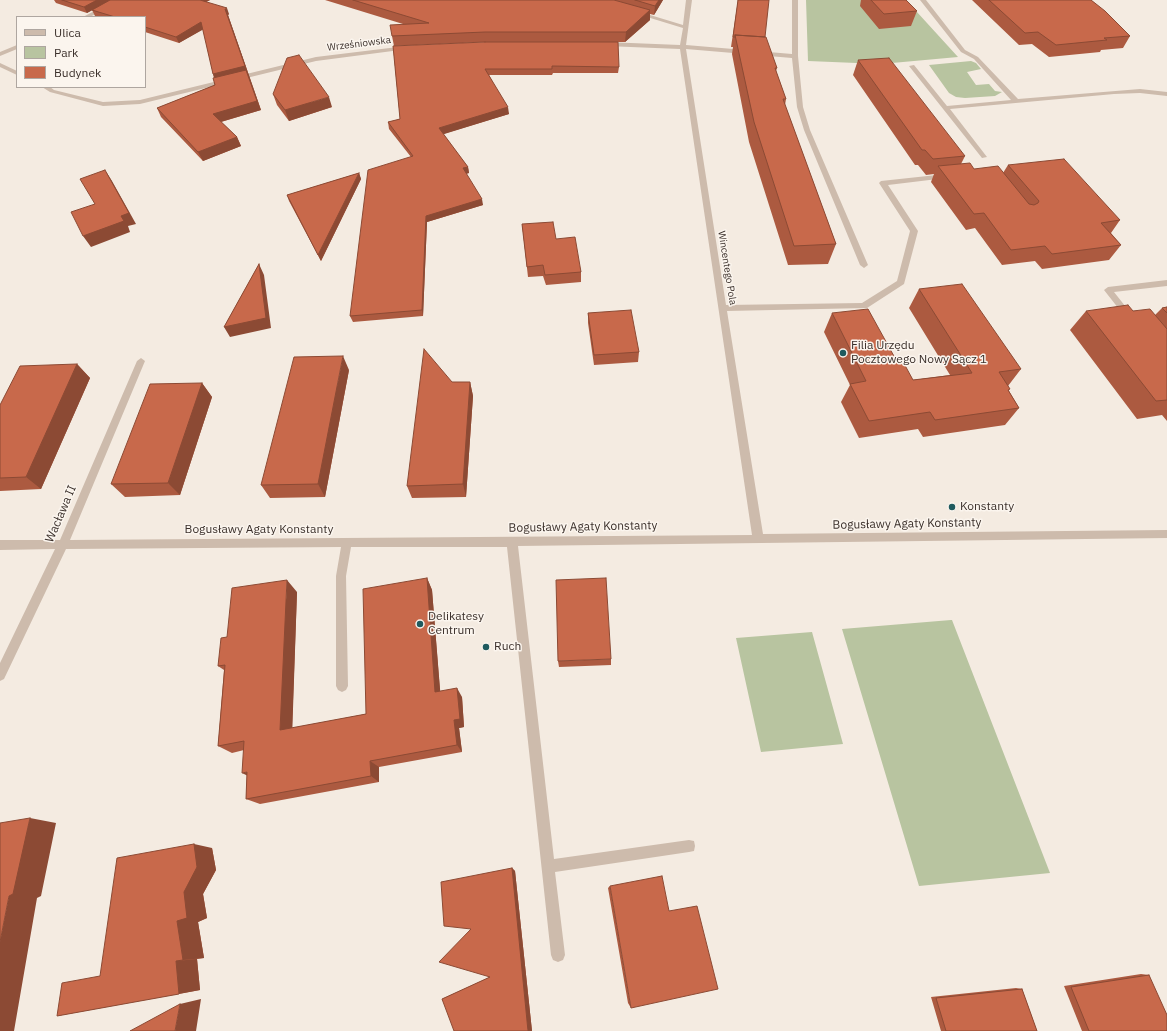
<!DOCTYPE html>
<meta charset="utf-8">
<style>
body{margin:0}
#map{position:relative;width:1167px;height:1031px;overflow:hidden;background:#f4ebe1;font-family:"IBM Plex Sans",sans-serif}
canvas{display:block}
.legend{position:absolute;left:16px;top:16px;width:130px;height:72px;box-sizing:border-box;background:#fbf5ee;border:1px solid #aea6a0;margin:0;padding:5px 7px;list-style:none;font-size:12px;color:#3b302b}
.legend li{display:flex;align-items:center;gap:8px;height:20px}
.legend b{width:20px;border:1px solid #aea6a0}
</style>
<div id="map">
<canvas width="1167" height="1031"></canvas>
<ul class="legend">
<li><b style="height:5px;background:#cdbbac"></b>Ulica</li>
<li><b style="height:11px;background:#b8c4a0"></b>Park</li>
<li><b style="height:11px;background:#c8694b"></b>Budynek</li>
</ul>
</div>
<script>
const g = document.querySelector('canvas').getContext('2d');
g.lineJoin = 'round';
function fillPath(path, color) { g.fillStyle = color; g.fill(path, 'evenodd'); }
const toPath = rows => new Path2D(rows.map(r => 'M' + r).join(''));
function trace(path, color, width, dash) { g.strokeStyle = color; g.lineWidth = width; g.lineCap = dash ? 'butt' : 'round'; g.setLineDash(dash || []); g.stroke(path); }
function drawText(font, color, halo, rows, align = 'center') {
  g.font = font + ' "IBM Plex Sans",sans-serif'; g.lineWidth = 3; g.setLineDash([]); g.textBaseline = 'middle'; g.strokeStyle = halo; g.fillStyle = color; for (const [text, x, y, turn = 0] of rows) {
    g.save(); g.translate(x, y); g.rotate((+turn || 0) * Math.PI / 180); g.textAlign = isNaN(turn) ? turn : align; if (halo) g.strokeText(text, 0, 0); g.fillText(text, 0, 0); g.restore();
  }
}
fillPath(toPath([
 [806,0,906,0,958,57,881,64,808,61],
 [971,61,976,63,981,69,967,72,976,85,989,84,995,91,1002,92,995,96,965,98,956,97,949,93,929,65],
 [951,620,952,620,1050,873,919,886,842,629],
 [812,632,843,744,761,752,736,638]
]), '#b8c4a0');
fillPath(toPath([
 [115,0,122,0,90,17,83,17,115,0],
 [686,0,692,0,686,45,792,54,792,0,798,0,798,56,803,107,810,130,868,265,864,268,860,265,804,130,797,107,792,58,686,49,726,305,862,303,897,281,910,231,879,183,881,181,946,174,950,176,946,178,888,185,918,231,904,284,867,308,727,311,763,534,1167,530,1167,538,518,546,554,859,689,840,694,841,695,846,694,851,689,852,555,872,565,955,563,960,558,962,553,960,551,955,507,547,351,547,346,576,348,686,346,690,342,692,338,690,336,686,336,576,341,547,66,549,4,679,0,681,0,663,55,549,0,550,0,540,60,540,137,361,141,358,145,361,70,540,752,535,680,49,606,46,603,44,606,42,680,45,683,28,634,13,637,11,683,25,686,0],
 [920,0,926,0,965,50,978,57,1018,99,1140,89,1167,92,1167,96,1140,93,1114,94,950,109,987,157,982,158,909,66,914,65,947,106,1011,100,974,59,961,52,920,0],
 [17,45,17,49,0,56,0,52,17,45],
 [406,46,409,48,408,49,316,61,140,104,103,106,50,92,42,87,50,87,54,90,103,102,140,100,316,57,406,46],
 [0,63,17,71,17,75,0,67,0,63],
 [1167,280,1167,286,1114,292,1133,316,1129,319,1126,318,1104,290,1108,287,1167,280]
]), '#cdbbac');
fillPath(toPath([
 [54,0,210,0,206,2,229,14,228,15,261,110,221,122,237,137,241,146,203,161,161,117,157,108,215,85,214,78,203,29,179,43,145,32,145,17,99,17,95,16,92,10,87,13,56,3],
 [325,0,663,0,654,15,650,14,650,20,625,42,486,42,394,46,392,36,403,24],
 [738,0,765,37,777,68,776,71,786,99,785,105,836,244,828,264,788,265,749,142,732,54,733,47,731,47],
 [861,0,906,0,917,11,911,26,879,29,860,6],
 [972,0,1091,0,1130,36,1123,48,1101,50,1100,52,1049,57,1032,44,1019,45],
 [393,46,619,67,618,73,553,73,552,75,489,75,509,114,443,134,468,167,469,173,466,174,483,205,427,222,423,316,353,322,350,316,411,157,389,129,388,122,400,119],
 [858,60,965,156,961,164,974,169,1003,173,1008,165,1120,220,1111,233,1121,245,1109,260,1042,269,1035,261,1002,265,975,228,966,230,931,182,934,174,926,175,918,165,915,165,853,75],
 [273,94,332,107,289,121,277,105],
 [359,173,361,179,321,261,289,201,287,195],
 [522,224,556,239,581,272,581,282,546,285,543,276,528,277],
 [919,289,1021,369,1008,386,1009,391,1019,408,1005,425,923,437,918,429,859,438,841,402,850,385,824,332,832,313,895,358,913,380,950,375,909,308],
 [1167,307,1167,421,1162,415,1137,419,1070,330,1086,311,1133,311,1155,315,1162,308],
 [588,313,639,352,638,362,594,365,588,323],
 [77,364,90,378,41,489,0,491,0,405],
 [349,370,325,497,270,498,261,485],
 [452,382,470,382,473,396,466,497,412,498,407,486],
 [202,383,212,397,180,495,125,497,111,484],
 [427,578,432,590,440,691,462,697,464,727,459,728,462,752,379,767,379,782,260,804,246,799,247,776,244,750,232,753,218,746,224,670,218,666,227,637,297,592,292,728,366,714],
 [611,659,611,665,559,667,558,661],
 [212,848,216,870,203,894,207,918,198,922,204,958,197,959,200,990,57,1016,100,976],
 [512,868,515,871,532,1031,442,999,490,977,471,929],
 [610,886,631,1008,628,1003,608,888],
 [1141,974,1149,975,1167,1031,1082,1031,1064,986],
 [1016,988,1022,989,1037,1031,941,1031,931,997]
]), '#ac5a40');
fillPath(toPath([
 [97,0,112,0,87,13,84,7],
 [197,0,210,0,200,5],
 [659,0,663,0,654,15,655,6],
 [227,8,229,14,228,15,261,110,217,123,213,114,215,80,213,74,225,9],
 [650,10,650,20,625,42,626,32],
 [201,22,204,29,179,43,176,37],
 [329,97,332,107,289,121,285,110],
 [508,107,509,114,441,135,439,128],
 [237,137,241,146,203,161,198,152],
 [468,167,469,173,464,174,463,168],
 [105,170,112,181,136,224,128,226,130,232,91,247,83,236,121,216],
 [359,173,361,179,321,261,318,255],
 [482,199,483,205,427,222,423,316,422,310,426,216],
 [259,264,264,275,271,328,230,337,224,327],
 [343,356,349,370,325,497,318,484],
 [77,364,90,378,41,489,26,477],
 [470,382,473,396,466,497,463,484],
 [202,383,212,397,180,495,168,483],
 [427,578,432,590,441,701,435,692],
 [287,580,297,592,292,738,280,730],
 [457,688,462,697,464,727,459,728,462,752,457,745,454,720],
 [370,761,379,767,379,782,371,776],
 [247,772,256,780,242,773],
 [30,818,56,823,41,896,37,898,14,1031,0,1031,0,942,9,896],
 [194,844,212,848,216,870,203,894,207,918,198,922,204,958,183,960,177,921],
 [512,868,515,871,532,1031,528,1031],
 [197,959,200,990,179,994,176,961],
 [201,999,196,1031,175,1031,180,1004]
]), '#8c4a34');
const building = toPath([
 [62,0,97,0,84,7,62,0],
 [110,0,200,0,227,8,225,9,245,66,213,74,201,22,176,37,145,27,145,17,115,17,92,10,110,0],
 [353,0,614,0,650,10,626,32,485,32,392,36,390,25,429,23,353,0],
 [635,0,659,0,655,6,635,0],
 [738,0,769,0,765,37,735,35,735,37,733,37,738,0],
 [871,0,906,0,917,11,884,14,871,0],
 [989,0,1091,0,1105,11,1130,36,1104,38,1107,40,1056,45,1038,32,1025,33,989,0],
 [735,35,766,37,777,68,775,68,786,99,783,99,836,244,794,246,754,122,735,35],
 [485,42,618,42,619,67,552,66,552,69,485,69,508,107,439,128,468,167,463,168,482,199,426,216,422,310,350,316,368,170,413,156,388,122,400,119,393,46,485,42],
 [299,55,329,97,285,110,273,94,287,58,299,55],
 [889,58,965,156,933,159,925,150,922,150,858,60,889,58],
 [246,70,257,101,213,114,237,137,198,152,157,108,215,85,213,78,246,70],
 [1064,159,1120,220,1101,223,1121,245,1052,254,1045,246,1011,250,984,213,974,214,938,166,970,163,974,169,998,166,1029,204,1034,205,1038,203,1039,201,1008,165,1064,159],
 [105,170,129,213,121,216,124,221,83,236,71,212,95,204,80,179,105,170],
 [359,173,318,255,287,195,359,173],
 [553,222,556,239,575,237,581,272,545,275,543,265,527,267,522,224,553,222],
 [259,264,266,318,224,327,259,264],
 [962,284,1021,369,999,372,1010,389,1008,390,1019,408,935,420,930,412,869,421,850,384,866,381,832,313,868,309,895,358,901,358,913,380,972,373,919,289,962,284],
 [1128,305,1133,311,1150,309,1167,329,1167,400,1156,401,1086,311,1128,305],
 [1167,307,1167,313,1162,308,1167,307],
 [631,310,639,352,594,355,588,313,631,310],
 [424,349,452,382,470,382,463,484,407,486,424,349],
 [343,356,318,484,261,485,294,357,343,356],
 [77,364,26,477,0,478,0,405,20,366,77,364],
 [202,383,168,483,111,484,150,384,202,383],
 [427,578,435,692,457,688,460,719,454,720,457,745,370,761,371,776,246,799,247,772,242,773,244,741,218,746,225,665,218,666,221,638,227,637,232,588,287,580,280,730,366,714,363,589,427,578],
 [606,578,611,659,558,661,556,580,606,578],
 [30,818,13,894,9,896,0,942,0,823,30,818],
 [194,844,197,867,184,892,187,918,177,921,183,960,176,961,179,994,57,1016,62,983,100,976,117,858,194,844],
 [512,868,528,1031,454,1031,442,999,490,977,439,962,471,929,444,926,441,882,512,868],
 [662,876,669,911,697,906,718,989,631,1008,610,886,662,876],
 [1149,975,1167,1015,1167,1031,1089,1031,1071,987,1149,975],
 [1022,989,1037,1031,946,1031,936,998,1022,989],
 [180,1004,175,1031,130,1031,180,1004]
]);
fillPath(building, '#c8694b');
trace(building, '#8c4a34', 1);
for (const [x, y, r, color] of [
 [843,353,4,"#1f5a5e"],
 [952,507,4,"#1f5a5e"],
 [420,624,4,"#1f5a5e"],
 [486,647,4,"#1f5a5e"]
]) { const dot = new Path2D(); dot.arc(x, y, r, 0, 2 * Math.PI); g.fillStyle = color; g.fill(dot); trace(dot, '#fbf5ee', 1.5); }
drawText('10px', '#3b302b', '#fbf5ee', [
 ["Wrześniowska",359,44,-7],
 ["Wincentego Pola",727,268,81]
]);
drawText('12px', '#3b302b', '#fbf5ee', [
 ["Filia Urzędu",851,346],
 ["Pocztowego Nowy Sącz 1",851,360],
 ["Konstanty",960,507],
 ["Delikatesy",428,617],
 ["Centrum",428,631],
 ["Ruch",494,647]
], 'left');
drawText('12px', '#3b302b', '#fbf5ee', [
 ["Wacława II",61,514,-67],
 ["Bogusławy Agaty Konstanty",907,524,-1],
 ["Bogusławy Agaty Konstanty",583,527,-1],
 ["Bogusławy Agaty Konstanty",259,530]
]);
</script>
